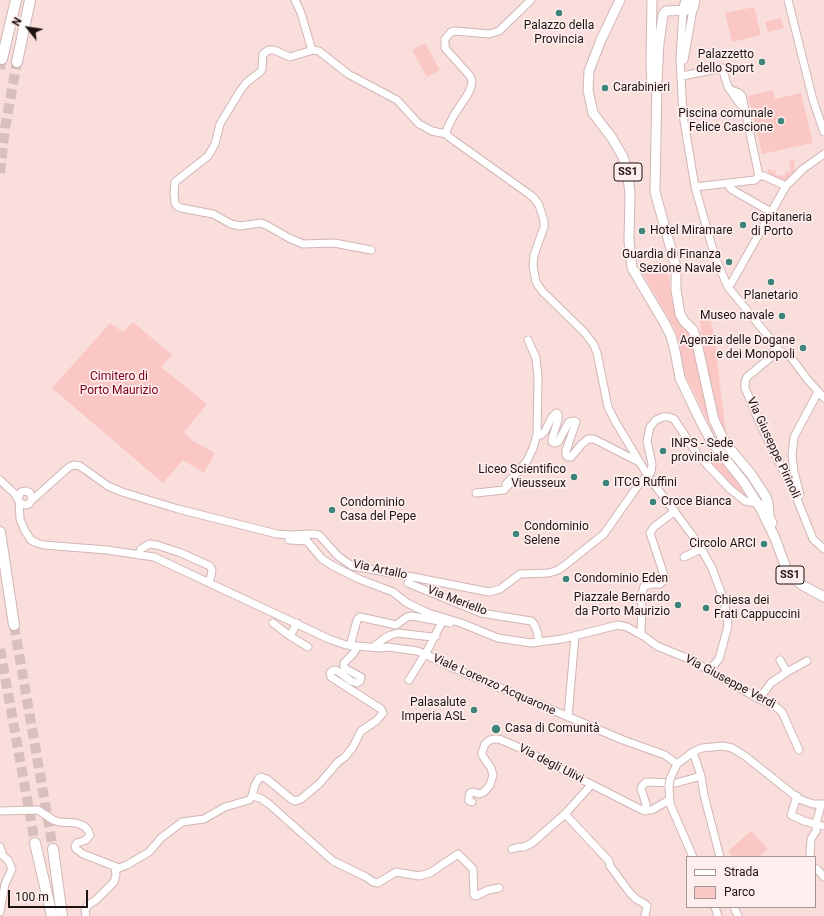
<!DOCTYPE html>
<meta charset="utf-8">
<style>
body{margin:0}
#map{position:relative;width:824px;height:916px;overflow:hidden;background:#f9dedc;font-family:Roboto,sans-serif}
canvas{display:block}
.legend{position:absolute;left:686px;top:856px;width:130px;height:52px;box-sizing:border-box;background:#feeeed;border:1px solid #a49696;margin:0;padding:5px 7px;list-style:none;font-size:12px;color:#1c1313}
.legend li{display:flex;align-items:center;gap:8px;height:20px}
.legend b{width:20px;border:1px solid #a49696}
.north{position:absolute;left:8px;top:8px;width:40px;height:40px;-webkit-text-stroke:3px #feeeed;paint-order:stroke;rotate:300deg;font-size:11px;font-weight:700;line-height:16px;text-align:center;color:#1c1313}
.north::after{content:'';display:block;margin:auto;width:14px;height:18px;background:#1c1313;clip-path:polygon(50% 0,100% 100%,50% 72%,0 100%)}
.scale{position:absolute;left:8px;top:890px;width:80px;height:18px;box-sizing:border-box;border:2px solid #1c1313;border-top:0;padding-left:5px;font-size:12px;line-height:14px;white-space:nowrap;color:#1c1313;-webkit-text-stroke:3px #feeeed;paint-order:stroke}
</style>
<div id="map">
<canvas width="824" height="916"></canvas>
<ul class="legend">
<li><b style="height:5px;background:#fff"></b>Strada</li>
<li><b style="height:11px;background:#fbc7c5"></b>Parco</li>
</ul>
<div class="north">N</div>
<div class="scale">100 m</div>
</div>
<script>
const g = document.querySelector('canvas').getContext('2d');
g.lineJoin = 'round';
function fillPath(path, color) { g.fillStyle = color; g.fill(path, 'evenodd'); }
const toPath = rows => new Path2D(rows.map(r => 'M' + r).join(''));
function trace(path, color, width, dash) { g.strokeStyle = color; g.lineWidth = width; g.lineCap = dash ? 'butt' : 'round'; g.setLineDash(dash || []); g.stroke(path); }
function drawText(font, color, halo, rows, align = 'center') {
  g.font = font + ' Roboto,sans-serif'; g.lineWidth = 3.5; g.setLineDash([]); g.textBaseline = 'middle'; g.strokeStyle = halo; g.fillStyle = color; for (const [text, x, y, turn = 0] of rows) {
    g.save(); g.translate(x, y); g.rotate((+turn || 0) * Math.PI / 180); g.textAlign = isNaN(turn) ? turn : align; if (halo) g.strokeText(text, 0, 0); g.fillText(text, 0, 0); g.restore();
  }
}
fillPath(toPath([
 [754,7,761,35,732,42,725,13],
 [781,18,784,28,768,32,765,22],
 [425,43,440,70,427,77,412,50],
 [773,90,775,99,801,93,813,143,762,154,748,96],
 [794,160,795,171,786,180,781,180,768,173,767,170,771,169,771,171,776,170,775,174,777,176,785,175,785,172,791,171,789,161],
 [659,262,669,277,670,287,675,311,690,332,715,429,712,430,684,372,676,331,638,265],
 [707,308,714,334,726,435,724,434,716,408,703,348,699,316],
 [133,322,172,355,161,367,207,404,184,432,193,441,215,453,204,473,183,460,163,483,52,388,110,323,123,332],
 [716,454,737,480,749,498,728,482,708,461],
 [751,831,768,849,759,857,733,857,728,851]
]), '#fbc7c5');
trace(toPath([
 [0,69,2,59],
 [0,173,5,128,17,62],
 [14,625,53,849],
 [0,649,35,843]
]), '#d8c0be', 10, [10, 5]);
const minor = toPath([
 [295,0,301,13,311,47],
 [531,0,499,31,489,34,455,31,451,32,445,39,445,48,470,76,472,81,471,87,468,94,454,115,447,129,446,134,449,137,529,194,534,198,539,205,544,221,544,227,534,255,533,266,536,282,542,291,585,333,594,345,597,353,608,407,615,421,648,476,698,543,712,568,722,595,725,605,728,626,719,659,713,666,707,669],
 [788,0,813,100,824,132],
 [683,11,680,58,683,115,695,187,711,243,717,262,728,287,777,347],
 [684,60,693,9],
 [682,76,722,68,728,87,740,104,743,106],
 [731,90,739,93,742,96,759,176],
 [728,184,730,188,736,192,771,212],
 [695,187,755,180,759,176,764,176,786,186],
 [371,250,334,243,303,244,289,238,268,226,261,223,240,226,231,224,213,214,181,208,177,206,175,203,174,194,175,182,208,156,215,144,220,124,240,91,246,83,260,72,262,69,263,54,269,50,274,50,290,57,313,50,319,51,348,74,397,100,419,124,432,131,446,134],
 [728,287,732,282,786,186,803,169,824,154],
 [780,351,790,356,807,379,824,398],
 [773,352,770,358,747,377,745,382,745,388,761,426,795,494,813,539,824,549],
 [537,435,541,435,545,431,552,417,556,413,558,414,558,420,552,439,552,442,555,443,558,442,569,422,574,421,576,422,566,451,566,455,568,457,571,457,581,445,588,439,594,439,639,462],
 [0,480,15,494,20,503,26,505,29,504,32,499,30,493,26,491,21,492,18,498],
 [506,484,516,474,527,461,533,448,537,435,538,377,536,358,528,340],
 [476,493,504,490,512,481],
 [800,495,794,472,792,455,794,437,818,392],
 [19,501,20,519,25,531,31,540,37,543,44,545,107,550,154,557,329,639,346,645,380,648,388,647,417,651,425,654,451,667,623,740,665,755,677,764],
 [31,501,69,467,74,465,80,466,108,486,122,492,178,509,277,534,290,535,313,534,319,535,338,556,352,566,413,577,489,592,500,589,520,574,549,573,558,570,564,566,604,534,639,484,651,472,652,464,647,441,650,427,656,420,663,417,669,417,674,419,698,455,730,489,745,501,761,504],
 [289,540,307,541,322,559,333,566,359,579,393,592,407,603,428,613,461,623,498,638,531,643,562,639,618,625,627,627,645,637,657,646,689,659,759,699,775,706,782,712,799,750],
 [138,555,141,549,149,544,157,545,181,553,210,566,212,570,211,576,209,582],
 [684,557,701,549],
 [408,583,481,613,531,621,534,624,537,631,539,642],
 [273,623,290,636,297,623],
 [641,635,642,594,644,586,652,584,660,584,664,580,665,578,650,533,654,527,675,511],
 [290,636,308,647],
 [350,646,357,620,360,617,396,625,407,617,412,616,450,623],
 [373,647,385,638,391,635,398,633,432,637,436,636],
 [427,651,442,622],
 [780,660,787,672],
 [409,680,425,654],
 [759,699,771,683,787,672,807,661],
 [568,717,575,636],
 [693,752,701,776,704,795,720,857],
 [670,779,677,764,693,752,702,748,723,746,732,748,745,756,799,799,813,804,824,804],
 [669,786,670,804,693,857],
 [252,796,260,798,269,804,333,861,366,877,373,882,378,883,396,872,419,876,430,873,458,854,473,869,474,895,476,896,488,890,499,888],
 [797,796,791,815,804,821,824,826],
 [472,802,469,801,469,796,470,793,474,792,479,794,484,792,490,785,493,775,491,768,482,755,482,752,485,744,490,740,495,739,499,739,520,748,642,810,652,810,669,800],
 [0,811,38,810,53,820,59,822,76,823,84,826,88,830,90,835,86,840,77,843,75,846,76,849,83,854,119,868,127,865,149,852,161,838,182,822,204,819,225,807,249,800,252,796,255,785,259,778,261,777,267,779,291,799,295,801,301,799,319,784,338,762,345,757,353,747,361,731,376,721,383,713,381,709,331,677,330,673,332,671,336,670,351,681,357,683,360,681,361,677,344,668,344,663,353,654,358,646],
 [645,811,646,804,641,789,642,786,646,782,676,783,701,776],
 [565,814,609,861,610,866,630,893,636,899,645,904,647,906,645,916],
 [0,847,3,856,8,860,12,869,5,884,0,912],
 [512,849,519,847,524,847,532,843,565,814,591,785],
 [810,856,811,839,816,831,816,824,821,805],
 [817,869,824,877],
 [715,907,718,916],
 [734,907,738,916],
 [86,916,85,911,88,905,96,900,114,882,116,875,115,867]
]);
const major = toPath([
 [620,0,601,40,589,71,588,90,593,113,612,138,623,157,627,170,630,193,629,241,632,268,665,324,671,336,675,351,680,378,698,416,711,441,743,481,761,509,775,538,786,568,791,576,802,585,824,597],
 [652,0,651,63,652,84],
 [695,0,693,9,691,10,666,11,663,15,659,43,657,81,655,192,676,267,676,290,680,314,684,321,693,330,696,339,714,420,725,443,751,474,766,497,768,503,769,516,772,523],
 [683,11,686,0]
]);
const highway = toPath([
 [2,59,16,0],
 [17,62,30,0],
 [0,532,14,625],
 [35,843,52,916],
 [53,849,62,916]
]);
trace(minor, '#d0b6b5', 9);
trace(major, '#d0b6b5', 11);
trace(highway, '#d0b6b5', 12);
trace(minor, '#fff', 7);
trace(major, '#fff', 9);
trace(highway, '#fff', 10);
const minorBridge = toPath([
 [669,786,670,779]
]);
trace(minorBridge, '#d0b6b5', 9, []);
trace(minorBridge, '#fff', 7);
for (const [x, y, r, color] of [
 [559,13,4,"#3e847b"],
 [762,62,4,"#3e847b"],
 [605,88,4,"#3e847b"],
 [781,121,4,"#3e847b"],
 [743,225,4,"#3e847b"],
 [642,231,4,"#3e847b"],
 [729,262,4,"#3e847b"],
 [771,282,4,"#3e847b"],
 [782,316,4,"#3e847b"],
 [803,348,4,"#3e847b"],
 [663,451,4,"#3e847b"],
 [574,477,4,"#3e847b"],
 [606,483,4,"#3e847b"],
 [653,502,4,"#3e847b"],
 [332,510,4,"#3e847b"],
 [516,534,4,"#3e847b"],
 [764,544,4,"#3e847b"],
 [566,579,4,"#3e847b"],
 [678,605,4,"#3e847b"],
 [706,608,4,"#3e847b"],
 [474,710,4,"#3e847b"],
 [496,729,5,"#3e847b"]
]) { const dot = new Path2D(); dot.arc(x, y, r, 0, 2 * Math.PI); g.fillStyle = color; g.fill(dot); trace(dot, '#feeeed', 1.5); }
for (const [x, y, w] of [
 [628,172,28],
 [790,575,28]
]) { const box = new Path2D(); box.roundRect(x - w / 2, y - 9, w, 18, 3); g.fillStyle = '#feeeed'; g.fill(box); trace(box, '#1c1313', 1); }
drawText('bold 11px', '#1c1313', null, [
 ["SS1",628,172],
 ["SS1",790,575]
]);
drawText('12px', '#1c1313', '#feeeed', [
 ["Palazzo della",559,26,"center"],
 ["Provincia",559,40,"center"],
 ["Palazzetto",754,55,"right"],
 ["dello Sport",754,69,"right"],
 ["Carabinieri",613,88],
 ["Piscina comunale",773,114,"right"],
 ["Felice Cascione",773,128,"right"],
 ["Capitaneria",751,218],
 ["di Porto",751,232],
 ["Hotel Miramare",650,231],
 ["Guardia di Finanza",721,255,"right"],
 ["Sezione Navale",721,269,"right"],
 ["Planetario",771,296,"center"],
 ["Museo navale",774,316,"right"],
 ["Agenzia delle Dogane",795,341,"right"],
 ["e dei Monopoli",795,355,"right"],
 ["INPS - Sede",671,444],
 ["provinciale",671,458],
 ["Liceo Scientifico",566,470,"right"],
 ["Vieusseux",566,484,"right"],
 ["ITCG Ruffini",614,483],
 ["Croce Bianca",661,502],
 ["Condominio",340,503],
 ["Casa del Pepe",340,517],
 ["Condominio",524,527],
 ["Selene",524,541],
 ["Circolo ARCI",756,544,"right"],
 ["Condominio Eden",574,579],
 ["Piazzale Bernardo",670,598,"right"],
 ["da Porto Maurizio",670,612,"right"],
 ["Chiesa dei",714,601],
 ["Frati Cappuccini",714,615],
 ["Palasalute",466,703,"right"],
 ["Imperia ASL",466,717,"right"],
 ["Casa di Comunità",505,729]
], 'left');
drawText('12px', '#7b011a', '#feeeed', [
 ["Cimitero di",119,377],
 ["Porto Maurizio",119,391]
]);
drawText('12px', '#1c1313', '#feeeed', [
 ["Via Giuseppe Pirinoli",773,448,65],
 ["Via Artallo",380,570,12],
 ["Via Meriello",457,601,21],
 ["Via Giuseppe Verdi",730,682,28],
 ["Viale Lorenzo Acquarone",494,685,24],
 ["Via degli Ulivi",551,764,27]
]);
</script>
